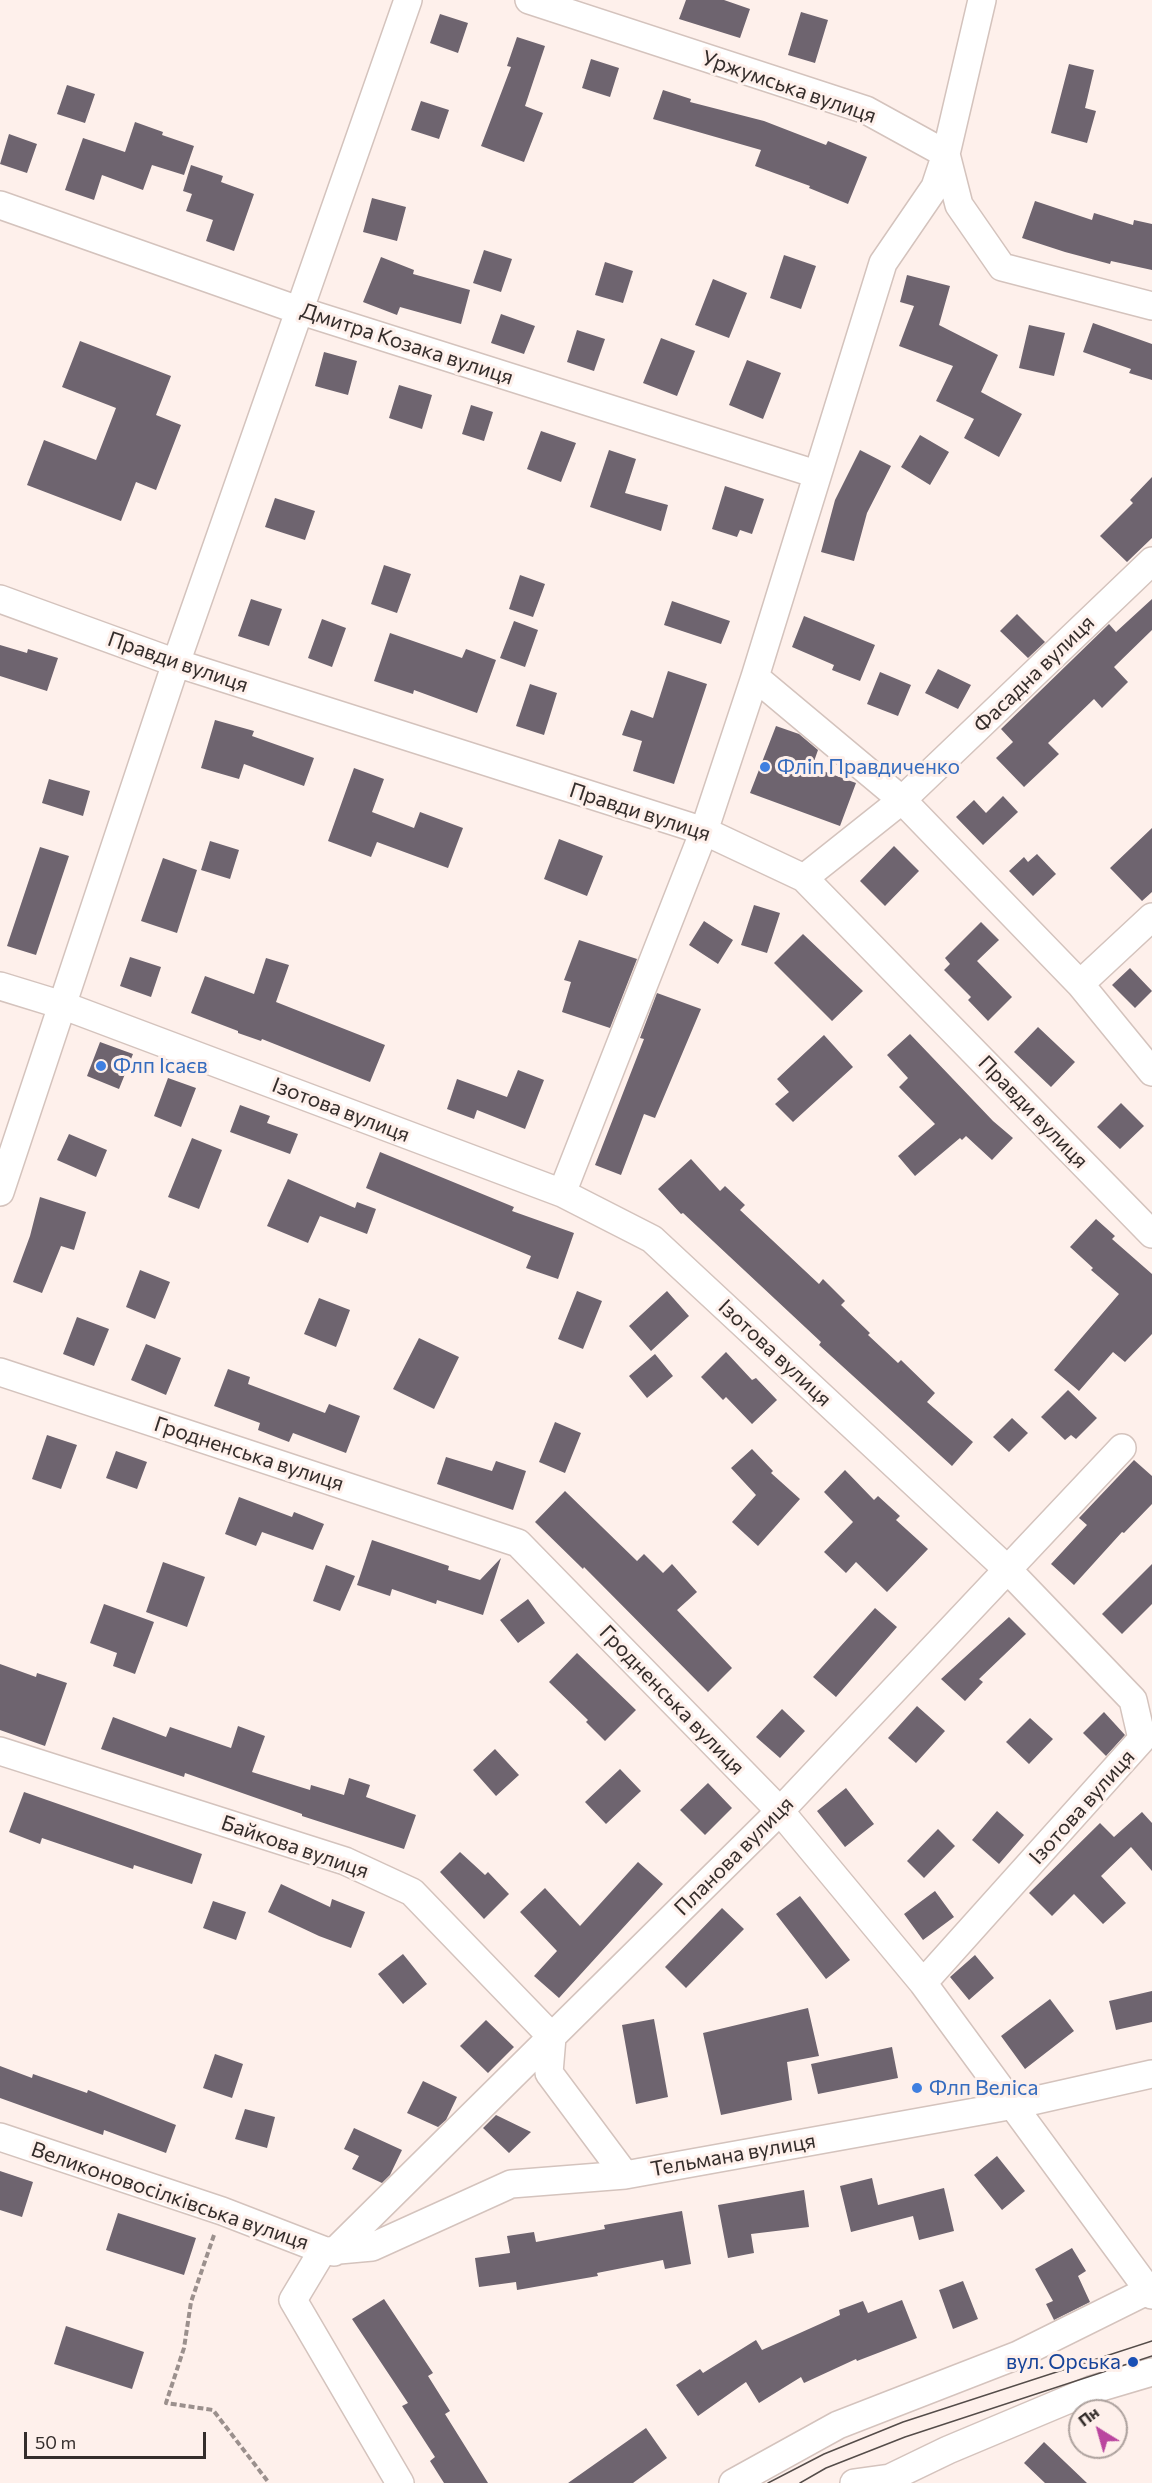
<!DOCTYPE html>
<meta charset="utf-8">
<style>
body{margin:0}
#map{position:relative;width:1152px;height:2483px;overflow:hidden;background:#fef0eb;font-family:Commissioner,sans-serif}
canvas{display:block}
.north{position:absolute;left:1068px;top:2399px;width:60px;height:60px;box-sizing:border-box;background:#fef0eb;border:2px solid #ada29e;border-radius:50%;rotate:323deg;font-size:16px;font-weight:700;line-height:24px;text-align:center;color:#342d2b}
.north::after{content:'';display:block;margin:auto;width:21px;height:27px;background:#ba469f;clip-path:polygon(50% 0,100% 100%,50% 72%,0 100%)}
.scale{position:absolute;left:24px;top:2432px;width:182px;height:27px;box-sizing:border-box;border:3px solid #342d2b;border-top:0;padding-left:8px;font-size:18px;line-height:21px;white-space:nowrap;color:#342d2b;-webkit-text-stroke:4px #fef0eb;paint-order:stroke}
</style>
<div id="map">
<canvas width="1152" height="2483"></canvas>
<div class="north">Пн</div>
<div class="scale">50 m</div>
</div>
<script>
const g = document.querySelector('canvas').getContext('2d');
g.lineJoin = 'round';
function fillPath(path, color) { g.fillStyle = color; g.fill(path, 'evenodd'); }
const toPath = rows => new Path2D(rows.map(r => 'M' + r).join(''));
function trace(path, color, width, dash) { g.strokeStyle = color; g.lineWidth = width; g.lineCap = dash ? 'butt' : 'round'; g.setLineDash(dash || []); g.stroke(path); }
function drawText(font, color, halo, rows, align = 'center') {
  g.font = font + ' Commissioner,sans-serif'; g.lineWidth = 6; g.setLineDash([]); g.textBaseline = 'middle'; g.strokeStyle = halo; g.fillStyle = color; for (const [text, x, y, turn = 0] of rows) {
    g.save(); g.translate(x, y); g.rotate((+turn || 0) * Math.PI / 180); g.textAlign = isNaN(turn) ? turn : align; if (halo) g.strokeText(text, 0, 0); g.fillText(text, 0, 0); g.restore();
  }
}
fillPath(toPath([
 [686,0,724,0,750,9,740,38,679,19],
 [801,12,828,20,815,63,788,55],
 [440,14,468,23,458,53,430,43],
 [517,37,545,46,525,106,543,113,524,162,481,146,511,67,507,66],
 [591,59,619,68,610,97,582,88],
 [1069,64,1094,70,1085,108,1096,111,1087,143,1051,133],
 [67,85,95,94,85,123,57,114],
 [663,90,691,99,690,102,764,121,826,145,828,141,867,157,848,204,809,188,810,186,755,166,761,150,653,119],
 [421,101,449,110,439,139,411,130],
 [135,122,163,132,162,135,194,146,184,175,152,165,143,190,102,175,94,200,65,190,83,138,125,152],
 [9,134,37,144,27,173,0,164],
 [191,165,223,176,221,182,254,194,234,251,206,241,213,220,186,211,192,194,183,191],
 [372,198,406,207,397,241,363,232],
 [1035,201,1092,220,1094,213,1133,225,1134,220,1152,224,1152,270,1111,261,1110,264,1065,252,1022,238],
 [484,250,512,259,501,292,473,283],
 [784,255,816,266,801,309,770,298],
 [381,257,414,270,413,274,470,290,461,324,400,307,397,315,363,302],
 [605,262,633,271,623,303,595,295],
 [907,275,950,286,939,325,998,355,981,392,1022,414,999,457,964,438,974,419,936,401,953,366,899,346,914,306,900,302],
 [713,279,747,293,729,338,695,325],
 [501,314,535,326,524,354,491,343],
 [1093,323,1152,344,1152,380,1129,373,1131,369,1083,352],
 [1029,325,1065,333,1054,376,1019,368],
 [577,330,605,339,594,371,567,362],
 [661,338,695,351,677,396,643,383],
 [80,341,171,376,156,415,181,425,156,490,136,482,121,521,27,485,44,440,96,460,116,408,62,387],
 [324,352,357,361,348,395,315,386],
 [747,360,781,373,763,419,729,405],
 [399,385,432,395,422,429,389,418],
 [471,405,493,412,484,441,462,434],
 [541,431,576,443,561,482,527,469],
 [920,435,949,452,930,485,901,467],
 [609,450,636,459,625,493,668,505,661,531,590,507],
 [860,450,891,466,867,513,854,561,821,552,835,500],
 [1152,477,1152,538,1127,562,1100,536,1133,503,1130,500],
 [725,486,764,499,752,534,740,530,737,537,712,529],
 [275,498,315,511,305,540,265,527],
 [384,565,411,574,397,613,371,604],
 [520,575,545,584,533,617,509,609],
 [251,599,282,609,269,646,238,636],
 [1152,599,1152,630,1114,667,1128,682,1102,708,1094,699,1048,743,1059,754,1024,787,996,758,1013,742,1001,729,1109,624,1116,632],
 [672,601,730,621,721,644,664,625],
 [1017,614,1045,642,1028,658,1000,631],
 [804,616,875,645,860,681,832,670,834,665,792,647],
 [322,619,346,628,332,667,308,658],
 [514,621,538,630,525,667,500,658],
 [390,633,462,658,466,649,496,660,477,713,414,690,413,694,374,681],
 [0,645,27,653,28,649,58,658,47,691,0,676],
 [938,669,971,685,958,709,925,693],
 [668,671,707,684,674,784,633,771,642,741,622,735,631,710,653,718],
 [880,672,911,685,898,716,867,704],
 [530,684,557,693,544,735,516,726],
 [215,720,254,731,252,736,314,758,304,786,244,764,239,779,201,768],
 [776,726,799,734,818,750,812,767,856,783,840,826,750,793],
 [354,768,384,779,372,812,414,828,420,812,463,828,448,868,377,842,371,857,328,841],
 [49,779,90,791,83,816,42,803],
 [1003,796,1018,812,983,845,956,817,974,800,986,813],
 [1152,828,1152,892,1142,901,1110,868],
 [559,839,603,856,587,896,544,879],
 [210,841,239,850,230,879,201,870],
 [894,846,919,871,885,906,860,881],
 [40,847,69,856,36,955,7,946],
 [1037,854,1056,874,1033,896,1009,871,1024,857,1028,862],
 [163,858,197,870,177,933,141,921],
 [754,905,780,913,767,953,741,945],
 [704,921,733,940,718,964,689,945],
 [981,922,999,940,977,961,1012,997,988,1021,968,1000,971,997,944,970,950,964,945,958],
 [803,934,863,991,832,1021,774,963],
 [579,940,637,959,610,1028,562,1012,571,982,564,980],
 [130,957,161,967,151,997,120,986],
 [266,958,289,965,276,1002,385,1045,370,1082,262,1039,261,1041,238,1033,238,1031,191,1013,205,976,254,994],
 [1130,968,1152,991,1135,1008,1112,985],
 [657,993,701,1009,655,1118,644,1114,621,1175,595,1165,644,1039,640,1038],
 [1038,1027,1075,1062,1051,1087,1014,1052],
 [910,1034,993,1121,1013,1138,992,1160,966,1136,962,1140,960,1138,915,1176,898,1156,935,1124,899,1087,908,1078,887,1055],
 [824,1035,853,1067,793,1122,775,1104,789,1092,777,1079],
 [100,1042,133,1054,119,1089,87,1076],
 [518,1070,544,1080,525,1129,477,1110,474,1119,447,1109,457,1079,507,1097],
 [168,1078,196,1088,181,1127,154,1116],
 [1121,1103,1144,1126,1120,1149,1097,1127],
 [240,1105,270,1116,267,1123,298,1134,290,1154,230,1132],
 [69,1134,107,1150,96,1177,57,1160],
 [192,1138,222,1150,199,1209,168,1197],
 [380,1152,514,1207,512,1211,574,1233,558,1279,526,1268,531,1256,366,1188],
 [691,1159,720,1191,725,1186,745,1205,740,1210,819,1284,823,1279,845,1301,841,1305,870,1333,868,1335,898,1363,901,1360,935,1393,927,1402,973,1442,952,1466,819,1345,821,1342,683,1213,681,1214,658,1189],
 [288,1179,355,1208,357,1202,376,1209,367,1234,320,1216,308,1243,267,1226],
 [40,1197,86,1212,74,1250,61,1246,42,1293,13,1282,30,1236],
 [1096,1219,1115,1236,1112,1239,1152,1274,1152,1334,1125,1362,1113,1352,1079,1391,1054,1370,1119,1294,1091,1270,1093,1268,1070,1247],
 [140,1270,170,1282,155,1319,126,1307],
 [577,1291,602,1301,583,1349,558,1339],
 [667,1291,689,1316,651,1351,629,1326],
 [319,1298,350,1310,336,1347,304,1334],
 [77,1317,109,1329,94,1366,63,1354],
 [419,1338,459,1357,434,1409,393,1389],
 [146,1344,181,1358,166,1395,131,1380],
 [726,1352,752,1380,756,1378,777,1400,752,1424,726,1397,723,1400,701,1377],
 [655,1354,673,1376,647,1398,629,1376],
 [228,1369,250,1377,248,1384,325,1413,329,1404,360,1416,346,1453,293,1433,289,1442,258,1430,260,1423,214,1406],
 [1068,1390,1097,1418,1076,1439,1071,1435,1065,1440,1041,1417],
 [1012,1418,1028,1433,1009,1452,993,1437],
 [555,1422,581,1433,565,1473,539,1462],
 [47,1435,77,1445,61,1489,32,1479],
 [752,1449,773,1471,771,1473,800,1499,758,1546,732,1522,756,1495,731,1468],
 [116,1451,147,1462,137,1489,106,1478],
 [446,1457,492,1471,496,1461,526,1471,513,1510,437,1484],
 [1134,1460,1152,1476,1152,1504,1124,1533,1122,1532,1074,1585,1051,1564,1087,1525,1079,1518],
 [845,1470,874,1500,878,1496,900,1516,896,1520,928,1549,887,1592,856,1562,846,1573,824,1552,853,1522,824,1492],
 [565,1491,637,1561,644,1554,663,1573,672,1564,697,1592,677,1610,732,1668,708,1692,584,1567,583,1569,535,1522],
 [239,1497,292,1517,294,1512,324,1524,313,1550,262,1532,256,1546,225,1534],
 [372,1540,449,1566,448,1570,480,1580,501,1558,483,1615,437,1600,436,1604,392,1589,390,1596,357,1585],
 [163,1562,205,1577,187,1627,146,1612],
 [1152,1564,1152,1604,1122,1634,1102,1614],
 [326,1565,355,1576,340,1611,313,1601],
 [528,1599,545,1623,518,1643,500,1620],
 [104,1604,154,1622,135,1674,113,1666,117,1653,90,1643],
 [875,1608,897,1627,836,1697,813,1677],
 [1009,1617,1026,1634,979,1679,983,1682,965,1701,941,1679],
 [577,1653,636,1710,605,1741,586,1722,588,1720,549,1682],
 [0,1664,36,1677,37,1673,67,1683,45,1746,0,1730],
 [917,1706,945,1731,916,1763,888,1738],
 [782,1709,805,1731,780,1758,756,1737],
 [1104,1712,1125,1735,1106,1756,1083,1733],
 [113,1717,166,1737,170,1727,231,1748,238,1726,265,1736,252,1772,310,1790,311,1785,344,1795,349,1778,370,1785,366,1797,416,1815,404,1849,302,1816,302,1814,185,1773,184,1777,101,1749],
 [1030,1718,1053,1739,1029,1764,1006,1742],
 [495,1749,519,1775,496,1796,473,1770],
 [620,1769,641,1791,606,1824,585,1802],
 [708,1783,732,1808,705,1835,680,1810],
 [846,1788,874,1824,845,1847,817,1811],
 [24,1792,202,1854,192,1884,134,1865,133,1869,42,1838,40,1844,9,1832],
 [997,1811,1024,1835,999,1864,972,1840],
 [1142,1812,1152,1823,1152,1871,1131,1847,1101,1876,1126,1903,1103,1924,1074,1894,1052,1916,1029,1893,1100,1823,1114,1837],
 [938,1829,955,1846,924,1878,907,1861],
 [460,1852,485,1875,488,1872,509,1894,484,1919,440,1872],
 [638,1862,663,1884,559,1998,534,1976,557,1951,520,1912,545,1888,580,1926],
 [281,1884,330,1907,332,1899,365,1912,351,1948,319,1936,268,1912],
 [935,1891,954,1917,923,1940,904,1914],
 [800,1896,850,1960,826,1979,776,1914],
 [213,1901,246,1912,236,1940,203,1928],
 [722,1908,744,1929,686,1988,665,1967],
 [403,1954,427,1984,403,2004,378,1974],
 [975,1955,994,1978,969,2000,950,1977],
 [1152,1991,1152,2022,1116,2030,1109,2001],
 [1050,1999,1074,2031,1025,2069,1001,2036],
 [808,2008,819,2056,787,2062,792,2100,721,2115,703,2033],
 [654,2019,668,2097,636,2104,622,2025],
 [486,2020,514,2047,488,2073,460,2046],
 [892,2047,898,2078,818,2094,811,2064],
 [215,2054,243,2064,232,2098,203,2088],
 [0,2066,32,2078,33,2074,87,2093,88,2090,176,2125,166,2153,104,2130,103,2135,0,2098],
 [423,2081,457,2097,446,2120,438,2127,407,2113],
 [245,2109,275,2117,267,2148,235,2139],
 [496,2115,531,2132,509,2153,483,2128],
 [354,2128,402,2150,390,2175,382,2183,352,2169,359,2156,344,2149],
 [997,2156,1025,2191,1002,2210,974,2175],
 [0,2171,33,2182,22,2217,0,2210],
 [872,2178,878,2205,944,2188,954,2231,919,2240,913,2216,851,2232,840,2186],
 [804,2190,809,2227,751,2234,754,2253,728,2258,718,2205],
 [682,2211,691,2264,665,2269,663,2260,597,2273,598,2276,517,2290,516,2282,479,2287,475,2258,510,2253,507,2236,534,2232,536,2242,605,2229,604,2225],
 [118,2213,196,2238,184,2275,106,2250],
 [1072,2248,1086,2271,1078,2276,1090,2302,1054,2320,1046,2304,1053,2301,1035,2269],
 [963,2281,978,2319,953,2329,939,2290],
 [384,2299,433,2373,428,2376,450,2411,445,2414,488,2483,444,2483,430,2461,435,2457,402,2406,408,2403,352,2319],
 [902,2300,917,2338,857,2361,856,2359,804,2383,801,2377,759,2403,746,2382,698,2416,676,2385,700,2369,703,2373,756,2340,762,2350,840,2315,839,2310,863,2301,868,2313],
 [66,2326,144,2352,132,2389,54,2364],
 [646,2428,667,2458,633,2483,568,2483],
 [1044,2442,1087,2483,1045,2483,1024,2463]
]), '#6e646f');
const minor = toPath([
 [529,0,866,110,946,154,959,205,1002,267,1152,306],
 [0,205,298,310,816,474],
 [0,599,176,663,704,831,804,878,1152,1234],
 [755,677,902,800,1080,984,1152,1072],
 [804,878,902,800,1152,561],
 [1080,984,1152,917],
 [0,986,62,1005,562,1193,652,1239,1008,1570,1133,1700,1142,1739,923,1983],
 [0,1192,176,663,408,0],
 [562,1193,704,831,755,677,883,263,935,187,946,154,982,0],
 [0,1372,518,1543,780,1811,923,1983,1152,2295],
 [0,1751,345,1861,412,1892,552,2037,549,2073,625,2175],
 [0,2137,222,2211,323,2250,293,2300,400,2483],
 [328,2251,372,2247,511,2184,625,2175,1014,2105,1152,2074],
 [334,2252,780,1811,1122,1448],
 [733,2483,838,2425,1018,2355,1147,2291],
 [854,2483,890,2478,948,2450,1091,2390,1152,2372]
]);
trace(minor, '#d4c3bd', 30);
trace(toPath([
 [214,2235,191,2302,184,2348,166,2403,213,2410,269,2483]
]), '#9b908d', 4, [6, 3]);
trace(minor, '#fff', 27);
trace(toPath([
 [768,2483,824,2454,903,2422,1152,2341],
 [800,2483,826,2468,905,2437,1152,2356]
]), '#544c49', 1.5);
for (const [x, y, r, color] of [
 [765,767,6,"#3f7fe0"],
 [101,1066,6,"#3f7fe0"],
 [917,2088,6,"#3f7fe0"],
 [1133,2362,6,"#1a4fb4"]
]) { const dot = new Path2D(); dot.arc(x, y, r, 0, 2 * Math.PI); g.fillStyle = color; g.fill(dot); trace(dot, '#fef0eb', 2); }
drawText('21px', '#342d2b', '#fef0eb', [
 ["Уржумська вулиця",789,87,19],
 ["Дмитра Козака вулиця",407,344,18],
 ["Правди вулиця",178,662,19],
 ["Фасадна вулиця",1034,674,-44],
 ["Правди вулиця",640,812,18],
 ["Ізотова вулиця",341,1110,21],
 ["Правди вулиця",1033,1112,46],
 ["Ізотова вулиця",775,1353,43],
 ["Гродненська вулиця",249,1454,18],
 ["Гродненська вулиця",672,1700,46],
 ["Ізотова вулиця",1082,1807,-48],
 ["Байкова вулиця",295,1847,19],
 ["Планова вулиця",734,1856,-45],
 ["Тельмана вулиця",733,2155,-10],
 ["Великоновосілківська вулиця",170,2196,19]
]);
drawText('21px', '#366cbe', '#fef0eb', [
 ["Фліп Правдиченко",777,767],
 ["Флп Ісаєв",113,1066],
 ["Флп Веліса",929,2088]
], 'left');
drawText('21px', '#164399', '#fef0eb', [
 ["вул. Орська",1121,2362]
], 'right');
</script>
